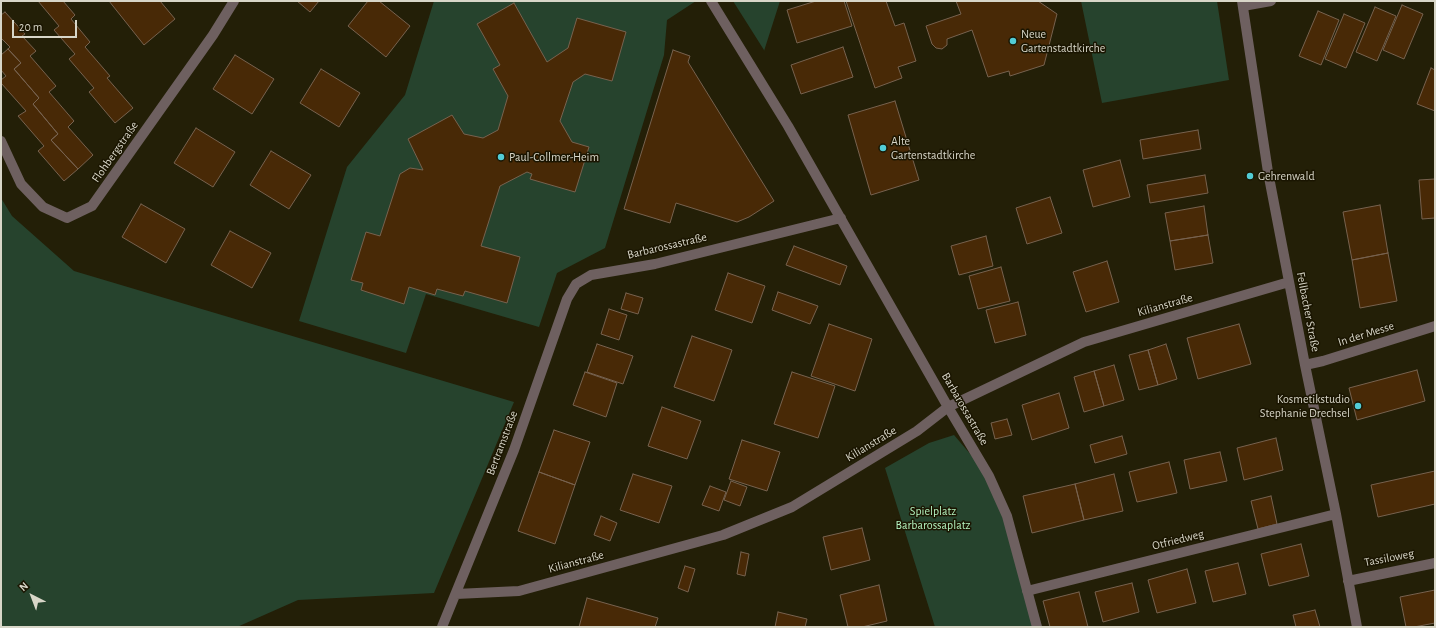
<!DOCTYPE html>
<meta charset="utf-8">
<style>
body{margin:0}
#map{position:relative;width:1436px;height:628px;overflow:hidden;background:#231f07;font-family:"Alegreya Sans",sans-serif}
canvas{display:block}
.frame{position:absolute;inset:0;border:2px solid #d8d6c8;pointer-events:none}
.north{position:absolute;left:12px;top:576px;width:40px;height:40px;-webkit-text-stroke:3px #1a1501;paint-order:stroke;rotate:318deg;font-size:11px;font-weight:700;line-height:16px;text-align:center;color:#d8d6c8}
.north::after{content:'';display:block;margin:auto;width:14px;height:18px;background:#d8d6c8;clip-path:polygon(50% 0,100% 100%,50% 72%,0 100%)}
.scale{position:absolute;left:12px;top:20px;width:65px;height:18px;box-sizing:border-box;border:2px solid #d8d6c8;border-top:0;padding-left:5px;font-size:12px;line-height:14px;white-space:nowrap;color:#d8d6c8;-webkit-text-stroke:3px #1a1501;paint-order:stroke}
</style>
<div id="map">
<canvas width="1436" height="628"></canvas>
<div class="frame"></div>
<div class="north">N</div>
<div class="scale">20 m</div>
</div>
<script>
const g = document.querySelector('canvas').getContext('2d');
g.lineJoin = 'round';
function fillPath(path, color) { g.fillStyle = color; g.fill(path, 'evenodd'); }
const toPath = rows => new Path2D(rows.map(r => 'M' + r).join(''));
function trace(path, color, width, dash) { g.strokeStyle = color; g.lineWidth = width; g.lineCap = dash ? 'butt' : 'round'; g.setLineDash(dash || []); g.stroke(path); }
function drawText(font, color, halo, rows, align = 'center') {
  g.font = font + ' "Alegreya Sans",sans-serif'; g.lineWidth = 3; g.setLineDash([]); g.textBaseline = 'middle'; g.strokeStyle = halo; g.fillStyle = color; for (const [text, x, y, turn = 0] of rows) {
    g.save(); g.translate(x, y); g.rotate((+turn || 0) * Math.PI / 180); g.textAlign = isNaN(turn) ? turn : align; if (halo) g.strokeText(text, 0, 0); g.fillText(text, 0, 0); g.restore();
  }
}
fillPath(toPath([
 [434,1,696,1,667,20,664,55,605,248,557,273,539,327,426,294,406,353,299,321,347,167,405,95],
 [733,1,780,1,764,51,764,50],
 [1081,1,1217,1,1229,80,1102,103],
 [1,198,12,216,74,271,514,402,434,593,298,600,237,627,1,627],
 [954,435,989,476,1031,588,1042,627,935,627,885,468,929,443]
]), '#26432d');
const building = toPath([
 [38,1,63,1,75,15,71,19,90,42,85,47,110,76,107,78,133,108,115,123,89,92,94,88,69,59,75,54,54,30,59,26,38,1],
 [109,1,160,1,175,19,144,45,109,1],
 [297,1,319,1,310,12,297,1],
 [368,1,379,1,410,26,386,57,348,26,368,1],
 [816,1,844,1,852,26,797,43,787,10,816,1],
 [846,1,886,1,895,26,904,23,916,61,898,67,902,78,875,88,846,1],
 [956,1,1038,1,1057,14,1044,65,1010,76,1009,71,988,77,972,30,947,39,947,45,942,49,936,48,932,44,926,26,961,14,956,1],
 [514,3,547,62,568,48,577,18,626,32,612,81,585,74,573,82,560,121,572,142,589,147,575,192,530,179,532,174,527,172,500,186,481,246,520,257,507,303,465,291,463,296,437,289,435,295,409,287,404,304,361,290,363,283,351,280,366,232,380,236,400,174,410,168,423,170,408,139,452,115,464,134,483,138,498,130,508,96,493,69,500,65,477,24,514,3],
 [1402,5,1423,14,1404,59,1383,50,1402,5],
 [1375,7,1396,16,1377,61,1356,52,1375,7],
 [1318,11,1339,20,1321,65,1299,56,1318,11],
 [5,12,25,34,22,36,36,51,30,56,56,86,49,92,74,121,68,127,93,155,78,169,51,140,58,134,33,104,39,98,14,69,21,63,8,49,10,47,1,38,1,15,5,12],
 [1344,14,1365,23,1346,68,1325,59,1344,14],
 [843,47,853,77,801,94,791,65,843,47],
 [8,49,21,63,14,69,39,98,33,104,58,134,51,140,78,169,64,181,38,151,44,146,18,116,26,111,1,83,1,80,6,76,1,70,1,55,8,49],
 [673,50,690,56,688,62,774,201,749,217,737,222,676,203,670,223,624,209,673,50],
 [235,55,274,79,252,114,213,89,235,55],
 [1431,68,1435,70,1435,111,1417,104,1431,68],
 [321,69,360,93,339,127,300,103,321,69],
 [895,101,919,180,871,195,848,115,895,101],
 [196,128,235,152,213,187,174,163,196,128],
 [1198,130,1201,149,1143,159,1140,140,1198,130],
 [271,151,311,175,289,209,250,185,271,151],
 [1120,160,1130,197,1093,207,1083,170,1120,160],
 [1205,175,1208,193,1150,203,1147,185,1205,175],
 [1435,179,1435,218,1422,219,1419,180,1435,179],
 [1050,197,1062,233,1027,244,1016,208,1050,197],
 [141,204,185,229,166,263,122,237,141,204],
 [1380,205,1388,253,1352,260,1343,212,1380,205],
 [1204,206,1208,235,1170,241,1165,213,1204,206],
 [230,231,271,253,252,288,211,265,230,231],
 [1208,235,1213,263,1175,270,1170,241,1208,235],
 [986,236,993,266,959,275,951,246,986,236],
 [794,246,847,266,840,285,786,265,794,246],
 [1388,253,1397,301,1360,308,1352,260,1388,253],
 [1107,261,1119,302,1086,312,1073,272,1107,261],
 [1001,267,1010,301,978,309,969,276,1001,267],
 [728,273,765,286,752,323,715,310,728,273],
 [778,292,818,306,810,324,772,310,778,292],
 [626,293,643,298,638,314,621,309,626,293],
 [1018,302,1026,335,995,343,986,310,1018,302],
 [609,309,627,315,619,340,601,334,609,309],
 [829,324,872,339,855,391,811,376,829,324],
 [1239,324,1251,364,1198,379,1187,338,1239,324],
 [692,336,732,350,714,401,674,387,692,336],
 [597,344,633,356,623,384,587,372,597,344],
 [1166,344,1177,379,1158,385,1148,350,1166,344],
 [1148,350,1158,385,1139,390,1129,355,1148,350],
 [1114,365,1124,400,1104,406,1094,371,1114,365],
 [1417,370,1425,401,1357,420,1349,388,1417,370],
 [1094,371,1104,406,1084,412,1074,377,1094,371],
 [585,372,617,383,606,417,573,405,585,372],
 [792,372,835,386,818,438,774,424,792,372],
 [1059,393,1069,428,1032,440,1022,405,1059,393],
 [662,407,701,421,687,459,648,446,662,407],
 [1007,419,1012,435,995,439,991,423,1007,419],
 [554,430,590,442,575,485,539,472,554,430],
 [1122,436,1127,454,1095,463,1090,445,1122,436],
 [1276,438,1283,470,1244,480,1237,448,1276,438],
 [742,440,780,452,767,491,729,479,742,440],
 [1220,452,1227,481,1190,489,1184,460,1220,452],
 [1169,462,1177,493,1137,502,1129,472,1169,462],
 [1435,471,1435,504,1378,517,1371,485,1435,471],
 [539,472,575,485,555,544,518,531,539,472],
 [633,474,672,486,659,523,620,510,633,474],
 [1114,474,1123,511,1084,520,1075,484,1114,474],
 [731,481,747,487,740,506,724,500,731,481],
 [1075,484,1084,520,1032,533,1023,496,1075,484],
 [710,486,726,492,719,511,702,505,710,486],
 [1271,496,1277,524,1258,529,1251,501,1271,496],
 [601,516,617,523,610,541,594,535,601,516],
 [862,528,870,560,831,570,823,537,862,528],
 [1301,544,1309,576,1269,586,1261,554,1301,544],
 [741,552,749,554,745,576,737,574,741,552],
 [1238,563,1246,594,1213,602,1205,571,1238,563],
 [685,566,695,569,688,592,678,588,685,566],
 [1187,569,1196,603,1157,613,1148,580,1187,569],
 [1132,583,1139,612,1103,622,1095,592,1132,583],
 [879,585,887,621,862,627,848,627,840,595,879,585],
 [1435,590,1435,623,1414,627,1406,627,1400,597,1435,590],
 [1079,592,1088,627,1050,627,1043,601,1079,592],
 [587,598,658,618,655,627,579,627,587,598],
 [1315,610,1320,627,1296,627,1293,615,1315,610],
 [778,612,807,619,805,627,775,627,778,612]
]);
fillPath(building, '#482906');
trace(building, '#77624f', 1);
trace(toPath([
 [711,1,788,126,948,407,989,476,1007,516,1037,627],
 [1242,1,1268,172,1305,365,1336,514,1357,627],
 [1243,6,1271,1],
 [1,141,21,184,43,207,67,218,92,206,213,35,234,1],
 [1305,365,1323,361,1435,326],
 [1348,581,1435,563],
 [1027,591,1336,514],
 [456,594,519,591,723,535,792,507,917,431,948,407,1084,342,1289,282],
 [442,627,514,450,567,299,576,284,591,275,655,264,841,218]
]), '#6e6060', 10);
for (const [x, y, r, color] of [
 [1013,41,4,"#52ccd5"],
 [883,148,4,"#52ccd5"],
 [501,157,4,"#52ccd5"],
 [1250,176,4,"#52ccd5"],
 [1358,406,4,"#52ccd5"]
]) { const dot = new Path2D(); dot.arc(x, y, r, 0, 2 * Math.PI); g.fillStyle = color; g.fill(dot); trace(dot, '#1a1501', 1.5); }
drawText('12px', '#d8d6c8', '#1a1501', [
 ["Neue",1021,34],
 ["Gartenstadtkirche",1021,48],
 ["Alte",891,141],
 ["Gartenstadtkirche",891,155],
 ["Paul-Collmer-Heim",509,157],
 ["Gehrenwald",1258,176],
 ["Kosmetikstudio",1350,399,"right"],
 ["Stephanie Drechsel",1350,413,"right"]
], 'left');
drawText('12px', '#d8d6c8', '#1a1501', [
 ["Flohbergstraße",115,152,-55],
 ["Barbarossastraße",667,246,-13],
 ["Kilianstraße",1165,305,-16],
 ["Fellbacher Straße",1308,312,79],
 ["In der Messe",1366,334,-17],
 ["Barbarossastraße",965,409,60],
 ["Bertramstraße",502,443,-69],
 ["Kilianstraße",871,444,-31],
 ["Otfriedweg",1178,540,-14],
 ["Tassiloweg",1389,558,-11],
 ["Kilianstraße",576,562,-15]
]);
drawText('12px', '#b2f1be', '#1a1501', [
 ["Spielplatz",933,511],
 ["Barbarossaplatz",933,525]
]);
</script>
